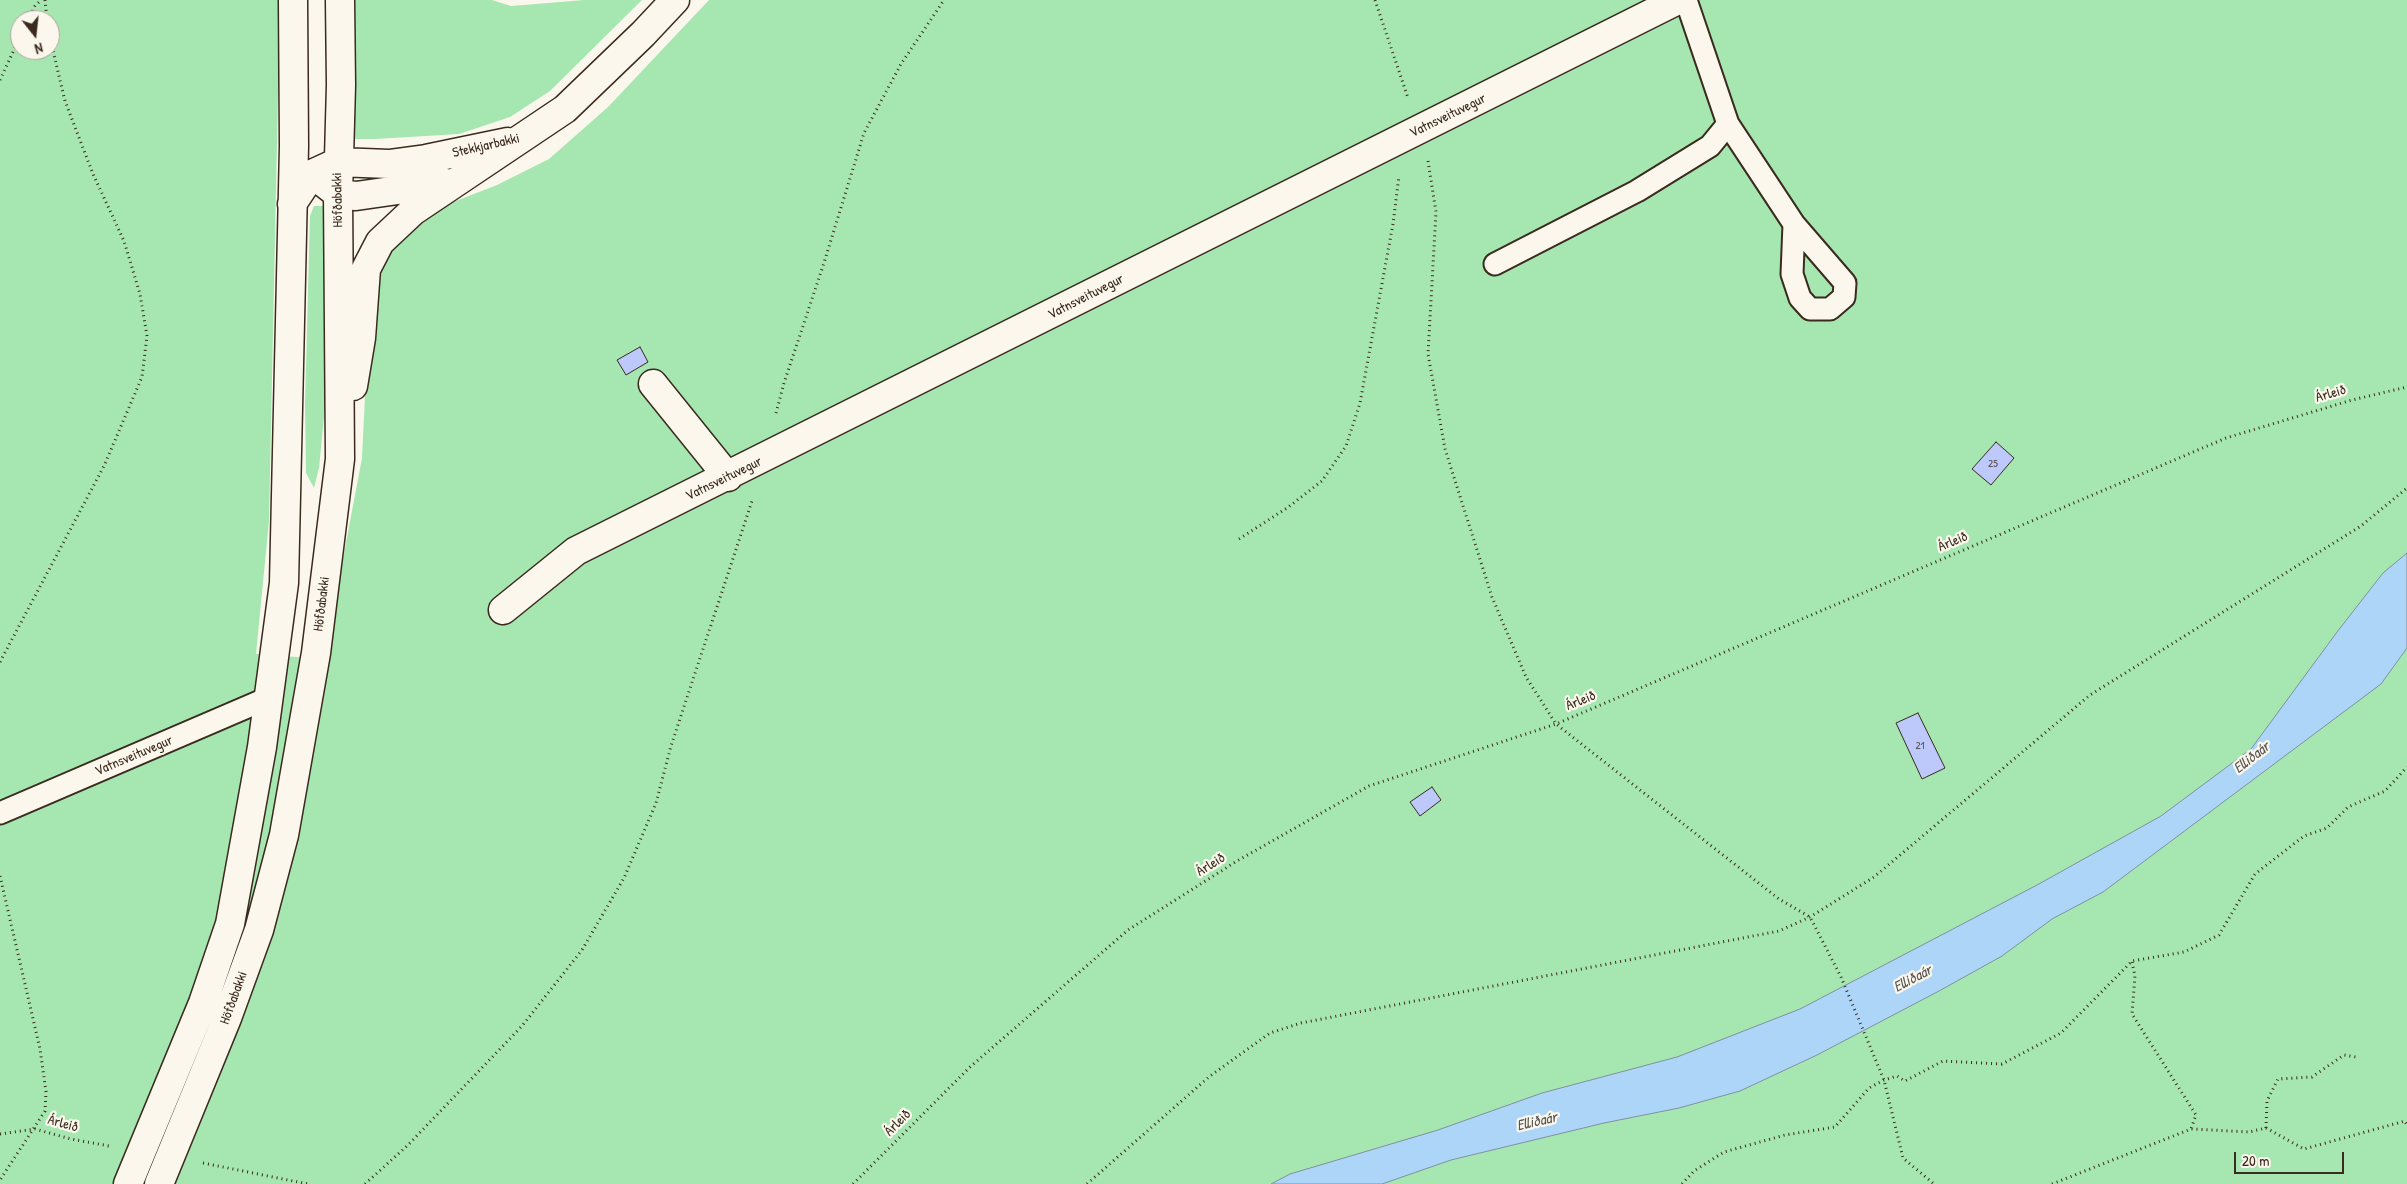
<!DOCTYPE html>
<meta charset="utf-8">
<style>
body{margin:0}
#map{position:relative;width:2407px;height:1184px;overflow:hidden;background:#fbf7ec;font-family:"Patrick Hand",sans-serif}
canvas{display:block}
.north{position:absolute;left:10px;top:10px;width:50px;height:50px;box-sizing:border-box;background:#fbf7ec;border:1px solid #aea59a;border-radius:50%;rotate:164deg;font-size:14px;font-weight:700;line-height:20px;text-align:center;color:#3b2a1e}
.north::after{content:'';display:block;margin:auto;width:18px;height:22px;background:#3b2a1e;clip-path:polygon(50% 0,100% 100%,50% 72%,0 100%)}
.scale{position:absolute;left:2234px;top:1152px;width:110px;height:22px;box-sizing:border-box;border:2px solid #3b2a1e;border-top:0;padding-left:6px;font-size:15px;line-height:18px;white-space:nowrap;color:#3b2a1e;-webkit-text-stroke:4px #fbf7ec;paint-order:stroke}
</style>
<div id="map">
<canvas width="2407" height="1184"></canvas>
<div class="north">N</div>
<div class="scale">20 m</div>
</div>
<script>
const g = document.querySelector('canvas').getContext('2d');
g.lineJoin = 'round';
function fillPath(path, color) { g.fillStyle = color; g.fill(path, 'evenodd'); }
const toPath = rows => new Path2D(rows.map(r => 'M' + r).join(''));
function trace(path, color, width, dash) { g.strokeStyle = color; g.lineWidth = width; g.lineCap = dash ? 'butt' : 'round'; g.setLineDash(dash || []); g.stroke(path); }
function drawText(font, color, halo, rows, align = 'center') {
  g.font = font + ' "Patrick Hand",sans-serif'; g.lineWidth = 4.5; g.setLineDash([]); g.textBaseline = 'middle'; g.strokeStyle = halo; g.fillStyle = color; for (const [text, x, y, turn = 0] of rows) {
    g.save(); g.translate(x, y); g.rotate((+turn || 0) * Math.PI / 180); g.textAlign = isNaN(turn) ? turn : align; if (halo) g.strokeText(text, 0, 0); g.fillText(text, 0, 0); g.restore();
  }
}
fillPath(toPath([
 [0,0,280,0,269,521,256,654,324,659,362,458,370,294,386,255,418,222,448,204,497,185,549,159,608,107,709,0,2407,0,2407,1184,0,1184],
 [20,20,50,20,50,50,20,50],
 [354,0,492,0,511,6,584,0,642,0,550,91,510,117,459,134,375,139,353,139],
 [314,206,323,206,327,213,326,396,319,468,314,488,306,473,305,404,310,216]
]), '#a6e7b1');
const water = toPath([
 [2407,553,2407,648,2381,684,2103,892,2052,919,2002,956,1939,991,1817,1055,1740,1091,1679,1108,1604,1123,1451,1160,1382,1184,1271,1184,1290,1174,1438,1130,1542,1093,1677,1057,1800,1009,2037,885,2161,816,2251,749,2337,632,2383,573,2407,553]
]);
fillPath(water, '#add5f7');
trace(water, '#7f91a0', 1);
const building = toPath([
 [640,347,648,362,626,375,617,360,640,347],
 [1996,442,2014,458,1991,485,1972,469,1996,442],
 [1918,713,1945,768,1922,779,1896,723,1918,713],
 [1432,787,1441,800,1420,816,1410,802,1432,787]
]);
fillPath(building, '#bcc9fa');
trace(building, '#3b2a1e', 1);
const service = toPath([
 [1728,124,1794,224,1845,283,1844,297,1830,309,1810,309,1800,298,1792,274,1794,224],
 [1495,264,1637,191,1710,146,1728,124,1686,0],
 [0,813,268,698]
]);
const minor = toPath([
 [653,384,728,477],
 [503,610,576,551,1678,0]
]);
const secondary = toPath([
 [324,183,338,194,356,196,447,183],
 [292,204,312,174,338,162,389,164,426,159,508,142],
 [353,386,361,338,366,269,380,242,413,211,565,109,643,34,675,0],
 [128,1184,203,1003,230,924,262,747,284,583,294,146,293,0],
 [159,1184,227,1018,259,930,284,835,316,653,340,459,338,194,341,85,340,0]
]);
trace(service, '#3b2a1e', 25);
trace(minor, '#3b2a1e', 31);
trace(secondary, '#3b2a1e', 31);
trace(toPath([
 [45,0,47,20],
 [1375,0,1408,98],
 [28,20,35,6,41,0],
 [0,80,20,37],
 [1428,161,1436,212,1428,354,1445,449,1492,597,1526,677,1556,724,1779,899,1810,917,1841,977,1884,1080,1903,1158,1934,1184],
 [776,413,784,383,823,266,864,133,901,64,944,0],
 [1239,539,1287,508,1322,481,1346,446,1360,403,1393,224,1399,176],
 [0,662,104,466,142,377,147,336,140,294,124,241,93,174,65,101,50,38],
 [0,876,40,1049,46,1092,45,1111,0,1180],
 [2132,962,2135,976,2132,1014,2196,1115,2191,1129],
 [2266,1128,2267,1101,2278,1079,2312,1077,2344,1055,2356,1057],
 [0,1134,35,1129,71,1139,109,1146],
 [203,1163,308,1184],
 [365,1184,408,1145,522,1026,582,950,624,878,656,803,671,746,752,501],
 [853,1184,970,1067,1128,930,1237,861,1369,786,1556,724,2226,438,2352,400,2407,387],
 [1087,1184,1210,1076,1270,1033,1301,1023,1779,931,1810,917,1874,877,2090,695,2361,526,2407,488],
 [1682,1184,1694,1171,1724,1152,1785,1135,1835,1127,1869,1088,1884,1080,1897,1076,1905,1081,1943,1061,2002,1064,2061,1033,2132,961,2184,952,2219,935,2255,874,2304,836,2327,828,2348,807,2385,791,2407,767],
 [2052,1184,2191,1129,2249,1132,2266,1128,2304,1149,2405,1121,2407,1125]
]), '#3b2a1e', 3, [1, 4]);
trace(service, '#fbf7ec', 21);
trace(minor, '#fbf7ec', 28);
trace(secondary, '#fbf7ec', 28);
drawText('11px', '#5b5255', null, [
 ["25",1993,464],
 ["21",1920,746]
]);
drawText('14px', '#3b2a1e', '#fbf7ec', [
 ["Vatnsveituvegur",1448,116,-26],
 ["Stekkjarbakki",486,146,-13],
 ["Höfðabakki",338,200,-91],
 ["Vatnsveituvegur",1086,297,-27],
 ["Árleið",2331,394,-16],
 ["Vatnsveituvegur",724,479,-26],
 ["Árleið",1953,542,-23],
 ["Höfðabakki",322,604,-83],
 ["Árleið",1581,701,-22],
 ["Vatnsveituvegur",134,756,-23],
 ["Árleið",1211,865,-32],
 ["Höfðabakki",234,998,-70],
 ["Árleið",898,1123,-45],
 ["Árleið",63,1124,15]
]);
drawText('italic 15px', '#585554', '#fbf7ec', [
 ["Elliðaár",2252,758,-38],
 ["Elliðaár",1913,979,-28],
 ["Elliðaár",1537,1122,-13]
]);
</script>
